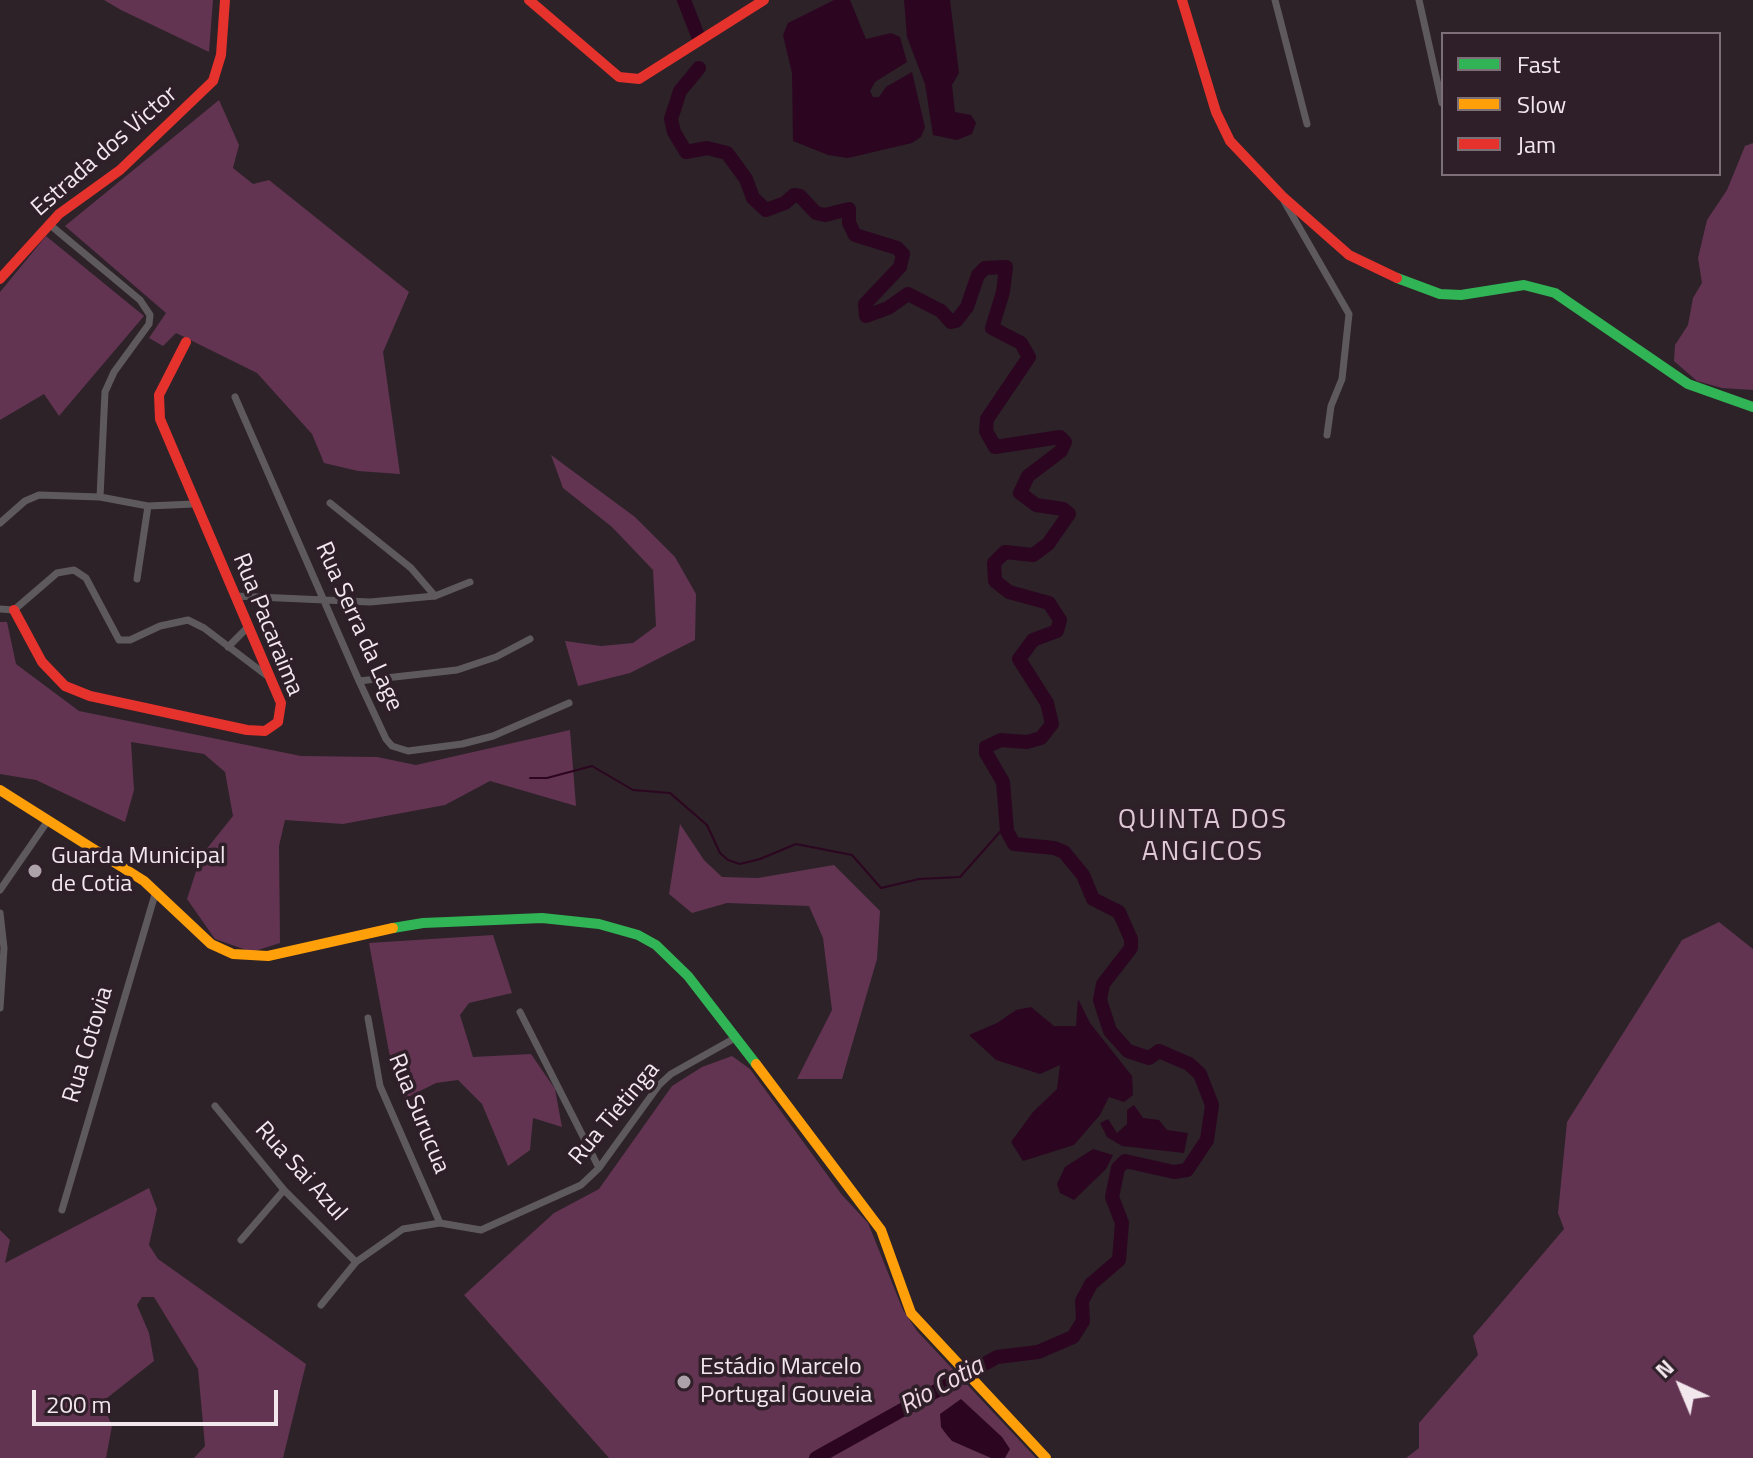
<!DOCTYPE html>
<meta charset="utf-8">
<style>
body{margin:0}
#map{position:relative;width:1753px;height:1458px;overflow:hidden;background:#2c2228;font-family:"Titillium Web",sans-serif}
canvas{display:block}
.legend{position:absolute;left:1441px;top:32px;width:280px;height:144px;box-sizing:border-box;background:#2f1f29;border:2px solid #7d6f78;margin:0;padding:10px 14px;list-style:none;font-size:24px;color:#f3e7ee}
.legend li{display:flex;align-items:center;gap:16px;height:40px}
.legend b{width:40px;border:2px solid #7d6f78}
.north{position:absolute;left:1641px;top:1346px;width:80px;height:80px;-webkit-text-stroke:6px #2f1f29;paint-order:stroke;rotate:316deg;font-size:22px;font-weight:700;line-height:32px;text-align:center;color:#f3e7ee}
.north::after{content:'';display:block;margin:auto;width:28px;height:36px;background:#f3e7ee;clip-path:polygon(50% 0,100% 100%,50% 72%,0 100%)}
.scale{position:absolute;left:32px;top:1390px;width:246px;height:36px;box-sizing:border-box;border:4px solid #f3e7ee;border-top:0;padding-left:10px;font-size:24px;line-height:28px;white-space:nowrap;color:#f3e7ee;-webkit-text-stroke:6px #2f1f29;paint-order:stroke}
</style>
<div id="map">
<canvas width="1753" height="1458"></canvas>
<ul class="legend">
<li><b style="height:10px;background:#30b455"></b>Fast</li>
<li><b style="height:10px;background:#ff9f0a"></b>Slow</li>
<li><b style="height:10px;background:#e5322d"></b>Jam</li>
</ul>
<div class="north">N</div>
<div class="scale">200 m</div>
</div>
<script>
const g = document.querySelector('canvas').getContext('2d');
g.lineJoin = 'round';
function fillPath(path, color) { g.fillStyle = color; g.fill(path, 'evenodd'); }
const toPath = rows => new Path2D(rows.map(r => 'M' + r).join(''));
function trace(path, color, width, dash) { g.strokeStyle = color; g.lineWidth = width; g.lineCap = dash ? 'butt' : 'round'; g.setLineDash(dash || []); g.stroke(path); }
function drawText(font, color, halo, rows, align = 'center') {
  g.font = font + ' "Titillium Web",sans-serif'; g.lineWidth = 7; g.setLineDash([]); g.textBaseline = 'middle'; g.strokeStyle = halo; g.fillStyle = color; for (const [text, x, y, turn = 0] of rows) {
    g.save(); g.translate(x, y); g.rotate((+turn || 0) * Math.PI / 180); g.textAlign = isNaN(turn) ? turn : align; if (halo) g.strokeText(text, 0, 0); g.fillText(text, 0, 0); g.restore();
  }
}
fillPath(toPath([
 [104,0,213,0,209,52,121,10],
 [219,100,239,145,233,168,253,184,269,180,409,292,383,352,400,474,358,471,324,463,312,434,257,373,176,333,163,346,149,338,166,313,65,226],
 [1753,143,1753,390,1722,388,1697,381,1674,361,1675,345,1688,325,1693,298,1702,283,1698,258,1707,220,1727,190,1745,146],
 [46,236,144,316,59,416,44,394,0,420,0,292],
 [551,455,635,517,675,557,696,594,695,640,630,673,578,686,565,641,601,646,633,643,656,626,653,570,612,527,563,488],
 [0,622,7,622,16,664,79,711,301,756,377,757,416,765,570,730,576,806,490,781,445,805,343,824,285,820,279,846,280,943,252,952,215,939,187,899,201,856,233,816,225,772,204,754,131,742,134,790,125,822,36,780,0,774],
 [680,824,704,860,722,877,758,878,834,865,880,911,877,959,842,1079,797,1079,832,1010,823,938,809,906,727,903,692,913,669,894],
 [1719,922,1753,949,1753,1458,1406,1458,1419,1448,1419,1423,1478,1355,1473,1336,1564,1229,1558,1213,1567,1122,1682,940],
 [493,935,512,993,469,1003,460,1015,473,1057,531,1054,555,1089,562,1127,533,1118,530,1150,508,1166,482,1104,458,1080,436,1083,404,1099,389,1052,369,943],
 [732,1056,750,1069,842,1195,868,1223,903,1310,917,1331,1036,1458,609,1458,464,1295,554,1213,599,1189,672,1086,702,1067],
 [149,1188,157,1209,149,1245,158,1259,306,1364,283,1458,194,1458,205,1446,198,1369,154,1297,142,1297,137,1305,149,1333,154,1361,102,1402,112,1426,106,1458,0,1458,0,1230,10,1240,5,1263]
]), '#623451');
fillPath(toPath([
 [834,0,850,0,866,39,891,33,900,37,907,62,875,82,870,91,873,97,879,97,886,87,912,72,925,127,921,137,912,143,848,158,828,155,793,141,792,73,783,35,788,23],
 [904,0,950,0,959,73,952,85,955,112,971,115,976,123,972,134,957,140,933,135,925,84,907,37],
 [1078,999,1090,1023,1132,1076,1133,1095,1124,1102,1109,1097,1100,1115,1074,1145,1023,1161,1011,1142,1033,1112,1057,1089,1060,1065,1040,1074,996,1060,969,1035,997,1023,1016,1010,1031,1007,1054,1026,1076,1026],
 [1134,1105,1143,1118,1159,1120,1167,1130,1188,1133,1184,1153,1122,1146,1107,1137,1100,1123,1108,1119,1117,1133,1127,1124,1127,1110],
 [1093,1149,1113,1155,1106,1169,1074,1200,1060,1193,1057,1184,1065,1167],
 [961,1399,1002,1437,1010,1449,1005,1458,991,1458,952,1441,946,1434,941,1427,940,1414]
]), '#2c0620');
trace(toPath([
 [530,778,547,778,592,766,633,790,670,793,707,825,720,853,728,860,740,864,760,859,796,844,852,855,881,888,919,879,960,877,1007,824]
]), '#2c0620', 2);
trace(toPath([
 [684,0,698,36],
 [699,68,680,91,671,119,674,132,686,152,707,148,727,153,746,179,753,198,766,210,785,203,794,195,800,196,816,213,825,215,849,209,849,223,855,235,897,248,903,254,900,267,865,304,866,316,888,308,908,294,941,311,951,322,956,321,967,307,978,275,985,268,1006,267,1003,292,992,328,1021,343,1029,357,987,419,986,431,995,447,1060,437,1065,442,1061,451,1028,476,1020,493,1036,505,1063,509,1069,514,1048,544,1033,555,1005,552,994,563,995,581,1009,592,1049,603,1060,620,1057,631,1033,640,1019,659,1047,703,1052,724,1041,738,1027,742,1001,740,986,747,986,753,1003,782,1007,831,1014,844,1054,848,1064,852,1083,875,1093,899,1119,912,1131,939,1131,948,1103,984,1100,1000,1110,1031,1128,1051,1149,1058,1159,1051,1189,1064,1200,1074,1212,1105,1207,1140,1187,1170,1174,1172,1125,1161,1118,1168,1112,1197,1122,1223,1119,1260,1091,1284,1082,1301,1083,1321,1073,1337,1038,1352,997,1357,816,1458]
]), '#2c0620', 14);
trace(toPath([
 [1275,0,1307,124],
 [1419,0,1442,103],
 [1284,201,1349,314,1342,379,1331,406,1327,435],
 [49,224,140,300,150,315,149,324,114,372,105,392,100,497],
 [235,397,359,681,386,739,392,746,408,751,462,744,493,736,569,703],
 [330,503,411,568,435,596],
 [0,523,25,501,39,495,100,497,148,506,194,504],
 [137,579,148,506],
 [235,596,370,602,435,596,470,582],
 [0,609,14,610,57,573,74,570,86,578,119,640,130,640,160,626,188,620,204,628,266,675],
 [228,647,247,628],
 [359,681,457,670,496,657,530,639],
 [0,890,47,822],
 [0,913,4,948,0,1008],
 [520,1012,599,1168],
 [368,1018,380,1086,440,1223],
 [215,1106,284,1190,356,1262],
 [62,1210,156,891],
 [241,1240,284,1190],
 [321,1305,356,1262,403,1229,440,1223,481,1230,581,1185,599,1168,659,1085,671,1074,735,1038]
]), '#5e595c', 7);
trace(toPath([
 [1397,278,1440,294,1461,295,1524,285,1555,293,1688,384,1753,407],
 [393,928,423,923,542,918,599,924,638,935,656,945,688,976,756,1064]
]), '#30b455', 10);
trace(toPath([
 [0,790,144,881,211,944,233,954,268,956,393,928],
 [756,1064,881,1230,911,1313,1046,1458]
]), '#ff9f0a', 10);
trace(toPath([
 [529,0,619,77,639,79,764,0],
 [1182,0,1216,112,1230,141,1282,196,1349,255,1397,278],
 [0,279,59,214,120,170,213,81,221,55,225,0],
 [14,610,42,662,65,686,90,696,247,730,265,731,278,722,281,703,160,419,159,395,186,342]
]), '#e5322d', 10);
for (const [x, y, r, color] of [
 [35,871,8,"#ada2a9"],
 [684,1382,8,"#ada2a9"]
]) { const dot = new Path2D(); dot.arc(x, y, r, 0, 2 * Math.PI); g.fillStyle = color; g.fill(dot); trace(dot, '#2f1f29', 3); }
drawText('24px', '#f3e7ee', '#2f1f29', [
 ["Estrada dos Victor",105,152,-41],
 ["Rua Pacaraima",267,625,68],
 ["Rua Serra da Lage",358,627,66],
 ["Rua Cotovia",89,1045,-73],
 ["Rua Surucua",418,1114,68],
 ["Rua Tietinga",615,1114,-50],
 ["Rua Sai Azul",300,1172,48]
]);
drawText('24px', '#f3e7ee', '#2f1f29', [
 ["Guarda Municipal",51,857],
 ["de Cotia",51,885],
 ["Estádio Marcelo",700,1368],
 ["Portugal Gouveia",700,1396]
], 'left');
drawText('italic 26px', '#f0d8e5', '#2f1f29', [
 ["Rio Cotia",942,1387,-29]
]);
g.letterSpacing = '2px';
drawText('28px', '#dfc8d5', '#2f1f29', [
 ["QUINTA DOS",1203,821],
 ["ANGICOS",1203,853]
]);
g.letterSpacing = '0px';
</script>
